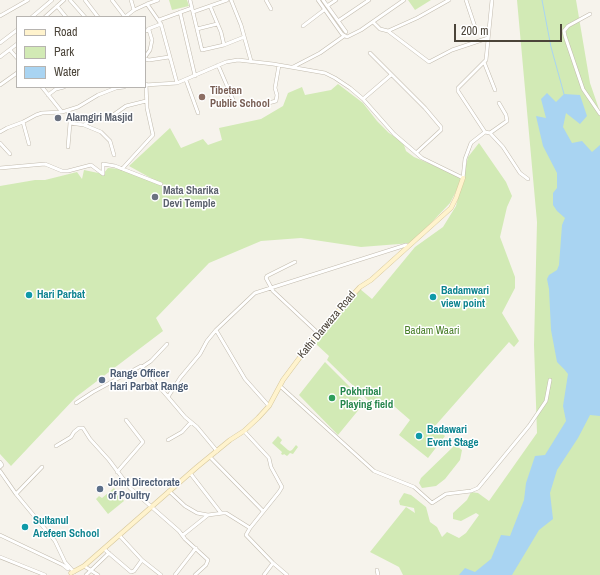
<!DOCTYPE html>
<style>
body{margin:0}
#map{position:relative;width:600px;height:575px;overflow:hidden;background:#f6f3ec;font-family:"Archivo Narrow",sans-serif}
canvas{display:block}
.legend{position:absolute;left:16px;top:16px;width:130px;height:72px;box-sizing:border-box;background:#fff;border:1px solid #b7b4b0;margin:0;padding:5px 7px;list-style:none;font-size:12px;color:#4b4439}
.legend li{display:flex;align-items:center;gap:8px;height:20px}
.legend b{width:20px;border:1px solid #b7b4b0}
.scale{position:absolute;left:454px;top:24px;width:108px;height:18px;box-sizing:border-box;border:2px solid #4b4439;border-top:0;padding-left:5px;font-size:12px;line-height:14px;white-space:nowrap;color:#4b4439;-webkit-text-stroke:3px #fff;paint-order:stroke}
</style>
<div id="map">
<canvas width="600" height="575"></canvas>
<ul class="legend">
<li><b style="height:5px;background:#fff3cd"></b>Road</li>
<li><b style="height:11px;background:#d2eab5"></b>Park</li>
<li><b style="height:11px;background:#a9d4f2"></b>Water</li>
</ul>
<div class="scale">200 m</div>
</div>
<script>
const g = document.querySelector('canvas').getContext('2d');
g.lineJoin = 'round';
function fillPath(path, color) { g.fillStyle = color; g.fill(path, 'evenodd'); }
const toPath = rows => new Path2D(rows.map(r => 'M' + r).join(''));
function trace(path, color, width, dash) { g.strokeStyle = color; g.lineWidth = width; g.lineCap = dash ? 'butt' : 'round'; g.setLineDash(dash || []); g.stroke(path); }
function drawText(font, color, halo, rows, align = 'center') {
  g.font = font + ' "Archivo Narrow",sans-serif'; g.lineWidth = 3; g.setLineDash([]); g.textBaseline = 'middle'; g.strokeStyle = halo; g.fillStyle = color; for (const [text, x, y, turn = 0] of rows) {
    g.save(); g.translate(x, y); g.rotate((+turn || 0) * Math.PI / 180); g.textAlign = isNaN(turn) ? turn : align; if (halo) g.strokeText(text, 0, 0); g.fillText(text, 0, 0); g.restore();
  }
}
fillPath(toPath([
 [169,0,187,0,189,6,172,10],
 [408,0,431,0,415,10],
 [517,0,576,0,590,83,600,112,600,575,403,575,399,567,370,552,406,507,415,513,414,508,400,505,399,501,404,493,411,495,426,507,430,522,437,527,442,537,447,532,459,538,466,533,479,515,476,513,461,521,453,519,453,513,467,500,471,492,478,493,489,501,537,433,534,345,537,222],
 [338,84,363,103,377,121,389,133,403,142,406,151,414,157,463,178,450,203,412,243,361,247,301,238,261,241,209,263,156,318,163,331,76,397,11,466,0,454,0,186,35,180,45,180,77,172,82,179,84,170,103,174,108,168,122,169,158,182,129,166,170,128,181,148,203,139,208,145,222,140,219,128,261,119,283,106,288,93,302,87,305,95,331,90],
 [479,143,506,182,512,196,507,207,500,237,515,277,515,288,502,313,519,341,514,347,509,342,435,426,445,436,428,458,399,435,410,420,387,400,375,407,327,360,329,356,316,344,360,289,372,299,415,247,443,227,456,206,468,157],
 [325,362,365,402,338,435,299,395],
 [278,436,282,440,280,443,288,450,290,451,292,450,296,445,298,447,293,454,290,453,287,456,284,454,283,455,281,454,282,452,272,443],
 [455,445,462,450,460,460,445,479,436,486,422,488,419,483,421,478],
 [114,488,124,501,108,514,96,499,99,496,102,498]
]), '#d2eab5');
fillPath(toPath([
 [547,93,556,102,564,94,580,95,587,116,580,124,566,113,563,127,572,143,582,141,592,152,600,145,600,416,590,415,578,438,557,470,550,493,553,519,539,530,512,575,459,575,465,568,475,572,491,559,501,535,510,536,524,500,526,483,535,456,545,455,566,421,563,406,568,374,564,369,557,362,551,330,549,289,547,279,549,275,557,270,559,265,562,225,565,218,557,211,553,205,553,193,557,188,557,173,543,146,536,116,546,118,541,99]
]), '#a9d4f2');
trace(toPath([
 [542,0,551,47,564,94]
]), '#a9d4f2', 1);
const street = toPath([
 [70,0,85,17],
 [85,0,98,17],
 [112,0,125,17],
 [131,0,134,10],
 [190,0,202,50,224,45,244,37],
 [231,0,241,25,251,61],
 [266,0,271,9],
 [318,0,342,34,347,37,361,30,404,0],
 [323,0,346,32],
 [466,0,475,27],
 [147,4,161,24,177,83],
 [57,6,66,17],
 [210,6,221,32,224,45],
 [327,6,336,0],
 [180,12,195,76],
 [193,12,227,0],
 [590,14,568,26,564,31,565,36,583,89,600,114],
 [0,16,28,0],
 [32,17,52,0],
 [45,17,64,0],
 [125,17,134,10,147,4,158,0],
 [159,20,192,8],
 [338,21,369,0],
 [373,22,380,29,388,31,417,18,449,0],
 [303,26,324,10],
 [148,29,161,24],
 [197,29,217,24],
 [145,31,149,30,152,40,150,50,145,57],
 [388,31,429,62,452,50,488,38],
 [0,43,17,30],
 [10,50,17,58],
 [370,53,425,108,441,127,441,130,416,153],
 [0,57,17,44],
 [145,59,149,60,169,57],
 [484,62,495,90],
 [218,65,234,102],
 [293,67,320,53,344,36],
 [186,80,198,113],
 [0,85,17,73],
 [145,85,177,83,226,62,238,60,273,64,325,73,335,78,350,88,363,99,394,134,422,158,463,178,465,159,471,143,485,132,458,91,458,88,486,60,492,0],
 [42,87,62,112],
 [48,95,56,89,64,87],
 [363,99,391,75],
 [261,105,276,101,277,95,275,88,279,65],
 [68,110,70,123,68,147],
 [23,122,29,144],
 [70,123,84,125,101,132,110,141,114,155],
 [84,125,90,121,109,118,126,106,146,101],
 [0,132,7,128,23,122,36,115,42,113,62,112,78,107,98,95,116,88,124,87],
 [485,132,490,133,503,147,520,173,528,179],
 [490,133,507,121,506,115,499,103],
 [0,143,10,154],
 [0,168,45,164,62,171,68,171,91,165,103,174,103,164,115,166,161,184],
 [122,169,153,135,147,108,146,84],
 [295,262,267,276,266,278,273,291,318,333],
 [216,330,245,379,269,406],
 [142,367,151,361,167,344],
 [280,386,374,471,414,487,432,503,446,494,471,491,478,488,529,426,546,401,550,380],
 [76,403,93,392,141,366,168,397],
 [244,431,269,458,271,467,282,487,279,492,250,528,246,535,273,563,287,575],
 [168,440,182,432,191,422],
 [56,446,71,437,74,432,79,428,83,428,90,439,109,460,130,488,179,531,185,539,208,560,206,565,195,575],
 [217,451,197,427,185,417,168,397,180,378,200,354,207,341,216,330,255,293,406,245],
 [210,457,263,511],
 [0,462,2,465,0,467],
 [0,471,16,494,55,541,65,562,74,572],
 [117,472,143,442,126,420],
 [190,473,221,513],
 [169,491,185,506,197,513,208,515,223,513,226,513,250,528],
 [16,494,42,467],
 [0,535,63,565,68,569],
 [119,535,142,560,161,575],
 [183,535,208,515],
 [104,549,131,572,134,571,142,560],
 [0,557,45,575],
 [84,566,98,575],
 [377,570,378,575],
 [86,575,109,553],
 [175,575,196,548],
 [264,575,273,563]
]);
const secondary = toPath([
 [71,573,84,566,197,467,230,440,244,431,258,418,269,406,283,380,318,333,360,287,371,280,451,208,456,198,463,178]
]);
trace(street, '#c2bbae', 4);
trace(secondary, '#d6c79b', 5);
trace(street, '#fff', 3);
trace(secondary, '#fff3cd', 4);
for (const [x, y, r, color] of [
 [202,97,4,"#8d6e63"],
 [58,118,4,"#6b7280"],
 [155,197,4,"#6b7280"],
 [29,295,4,"#0f9aa8"],
 [433,297,4,"#0f9aa8"],
 [102,380,4,"#5c6f8a"],
 [332,398,4,"#2e9e5b"],
 [419,436,4,"#0f9aa8"],
 [100,489,4,"#5c6f8a"],
 [25,527,4,"#0f9aa8"]
]) { const dot = new Path2D(); dot.arc(x, y, r, 0, 2 * Math.PI); g.fillStyle = color; g.fill(dot); trace(dot, '#fff', 1.5); }
drawText('bold 11px', '#785e54', '#fff', [
 ["Tibetan",210,91],
 ["Public School",210,104]
], 'left');
drawText('bold 11px', '#5b616d', '#fff', [
 ["Alamgiri Masjid",66,118],
 ["Mata Sharika",163,191],
 ["Devi Temple",163,204]
], 'left');
drawText('bold 11px', '#0d838f', '#fff', [
 ["Badamwari",441,291],
 ["view point",441,304],
 ["Hari Parbat",37,295],
 ["Badawari",427,430],
 ["Event Stage",427,443],
 ["Sultanul",33,521],
 ["Arefeen School",33,534]
], 'left');
drawText('11px', '#4b4439', '#fff', [
 ["Kathi Darwaza Road",327,325,-50]
]);
drawText('11px', '#4a7f2a', '#fff', [
 ["Badam Waari",432,331]
]);
drawText('bold 11px', '#4e5e75', '#fff', [
 ["Range Officer",110,374],
 ["Hari Parbat Range",110,387],
 ["Joint Directorate",108,483],
 ["of Poultry",108,496]
], 'left');
drawText('bold 11px', '#27864d', '#fff', [
 ["Pokhribal",340,392],
 ["Playing field",340,405]
], 'left');
</script>
